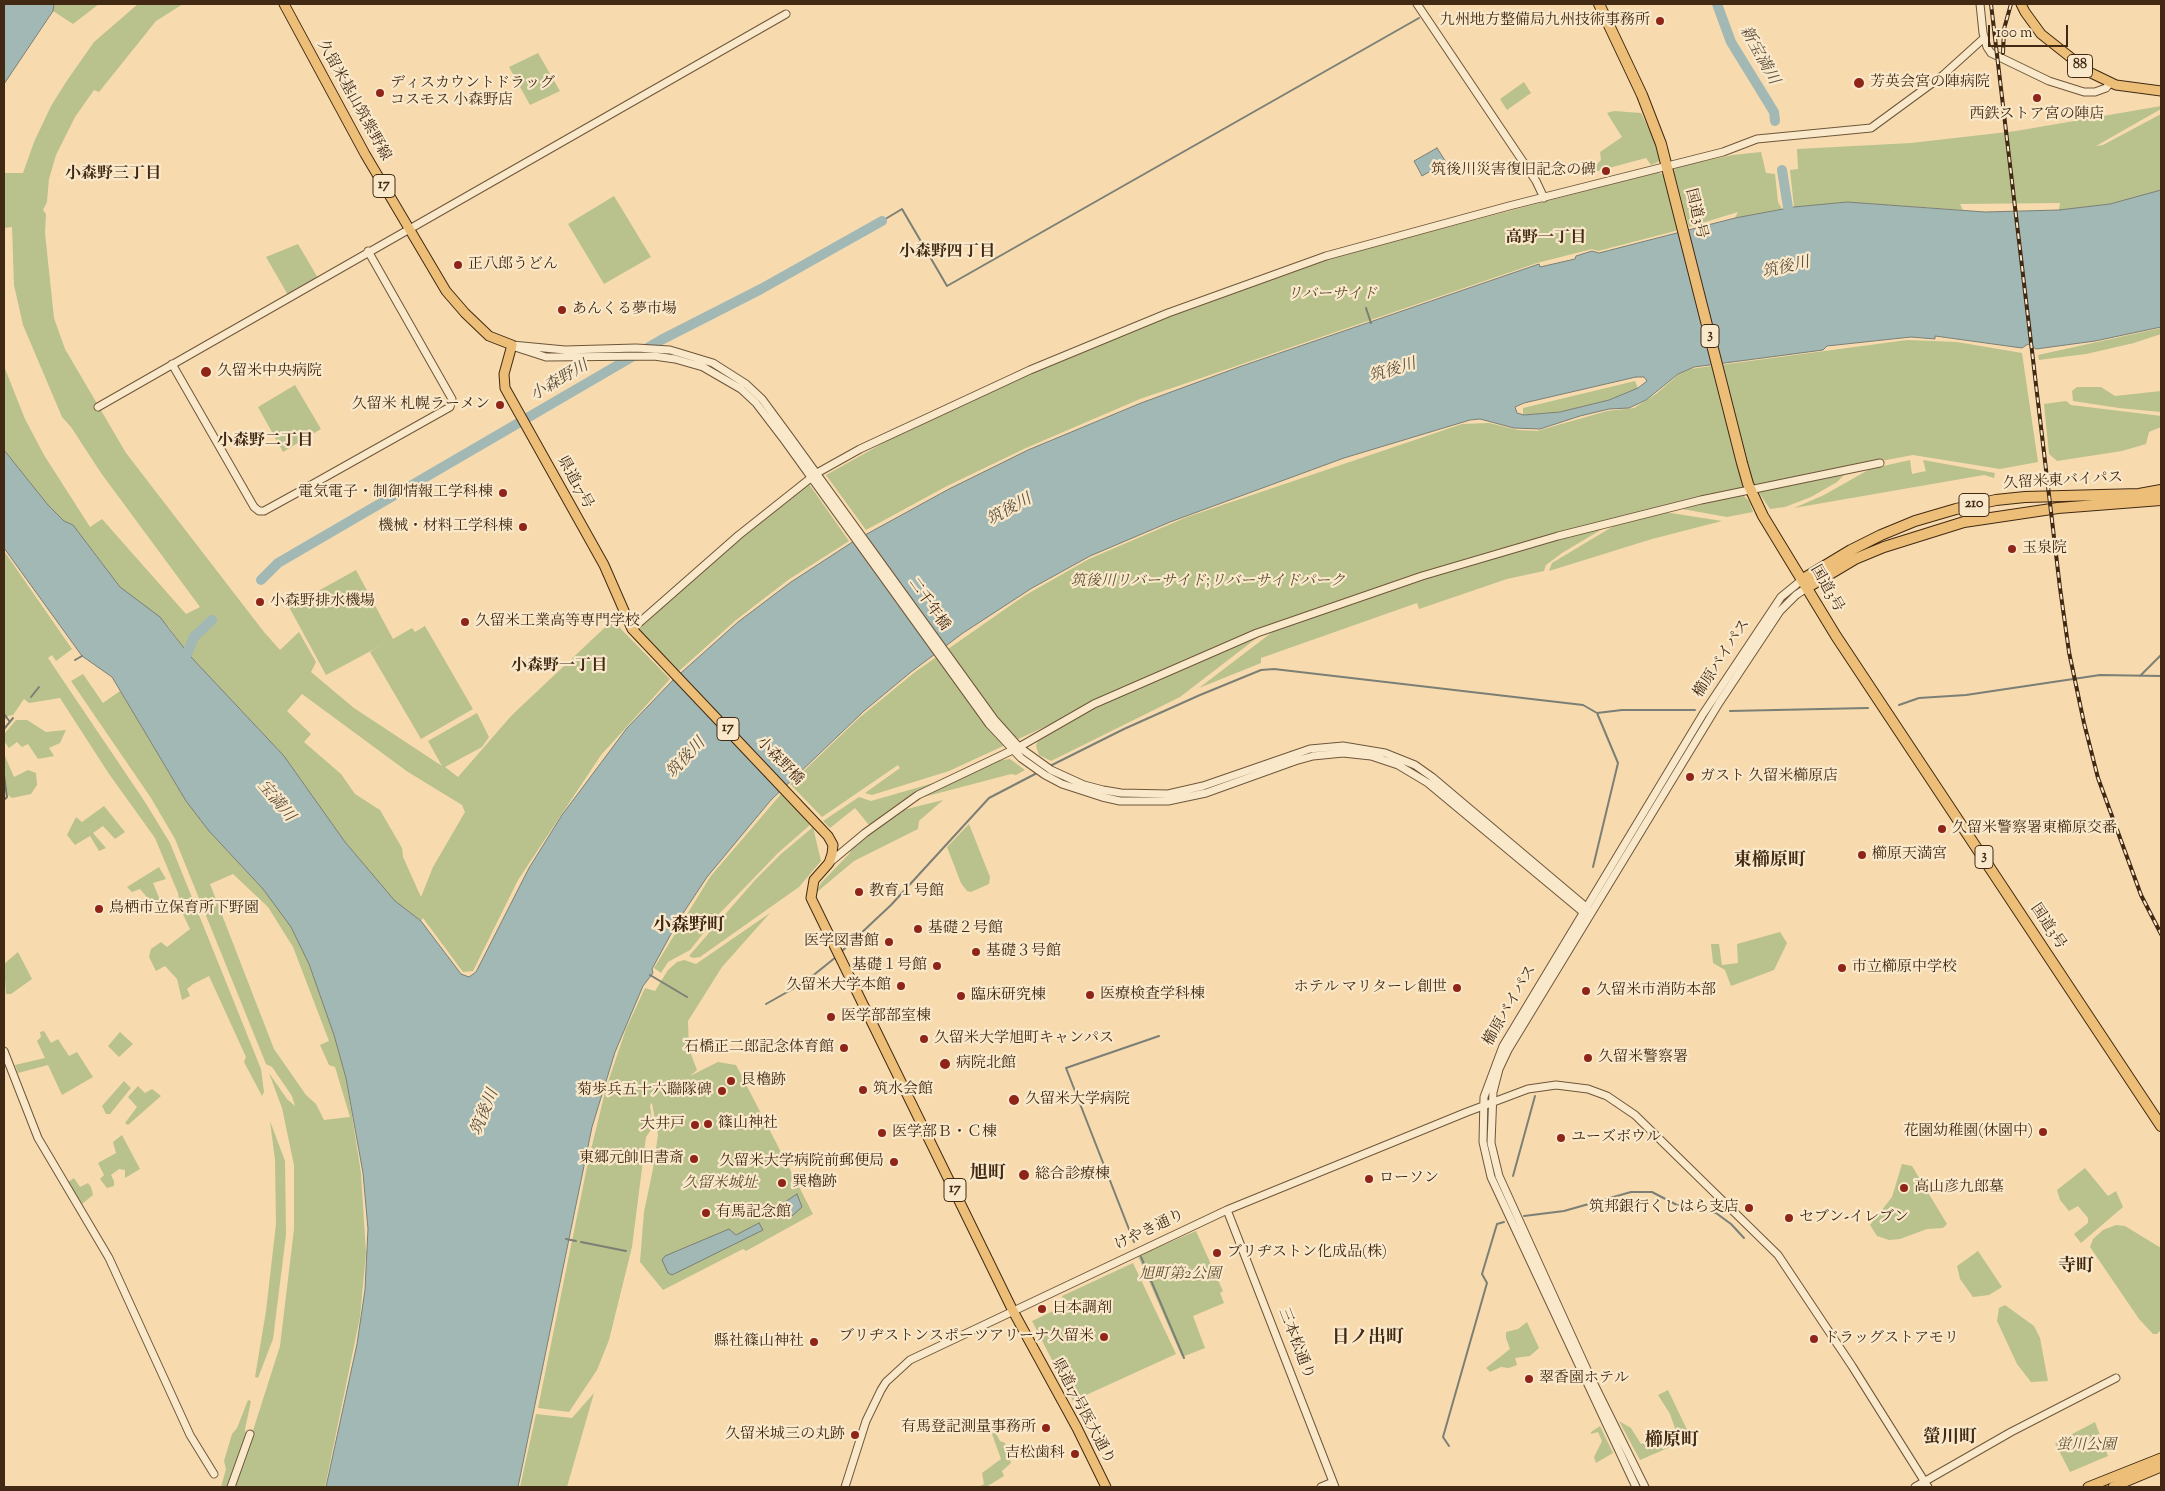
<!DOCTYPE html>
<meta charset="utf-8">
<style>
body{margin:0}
#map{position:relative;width:2165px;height:1491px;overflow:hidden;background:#f7dbae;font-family:"Sorts Mill Goudy",serif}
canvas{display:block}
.frame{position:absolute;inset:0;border:5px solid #412914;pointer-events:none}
.scale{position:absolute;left:1988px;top:25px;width:80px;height:22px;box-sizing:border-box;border:2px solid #412914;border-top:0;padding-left:6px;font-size:15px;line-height:18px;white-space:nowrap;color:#412914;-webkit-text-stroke:4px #fae8ca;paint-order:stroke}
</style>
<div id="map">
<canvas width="2165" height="1491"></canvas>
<div class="frame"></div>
<div class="scale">100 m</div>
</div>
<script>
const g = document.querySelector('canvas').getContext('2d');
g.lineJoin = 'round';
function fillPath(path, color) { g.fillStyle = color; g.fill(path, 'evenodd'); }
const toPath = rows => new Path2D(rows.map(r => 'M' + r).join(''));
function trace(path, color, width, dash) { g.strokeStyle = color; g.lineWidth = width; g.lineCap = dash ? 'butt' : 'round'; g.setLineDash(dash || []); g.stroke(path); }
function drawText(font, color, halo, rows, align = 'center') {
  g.font = font + ' "Sorts Mill Goudy","Noto Serif JP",serif'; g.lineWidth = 4.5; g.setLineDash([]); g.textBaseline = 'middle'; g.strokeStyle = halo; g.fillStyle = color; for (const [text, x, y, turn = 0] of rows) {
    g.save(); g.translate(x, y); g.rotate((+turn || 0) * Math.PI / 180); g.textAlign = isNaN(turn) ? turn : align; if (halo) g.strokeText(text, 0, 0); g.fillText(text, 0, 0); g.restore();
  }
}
fillPath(toPath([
 [54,4,99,4,73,24,53,11],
 [138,4,183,4,156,21,99,92,94,90,75,117,56,155,49,179,47,202,43,210,46,214,45,233,54,318,65,349,126,453,264,632,280,650,299,632,316,662,311,672,354,708,442,766,428,741,477,713,489,737,482,747,445,767,458,777,512,715,616,617,621,629,670,679,601,755,518,880,473,971,463,972,423,918,421,921,395,901,345,842,284,756,191,657,168,626,120,587,73,525,64,521,48,505,4,450,4,366,25,419,44,455,90,527,102,519,186,614,200,607,101,473,71,427,62,417,23,325,14,285,12,227,4,228,4,173,23,173,34,142,51,106,66,82,94,42],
 [302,694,408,772,462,805,465,812,433,867,421,897,403,857,402,848,380,810,355,794,341,774,304,742,311,734,287,711],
 [538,53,560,91,530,105,509,67],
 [1524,82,1531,93,1507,110,1500,99],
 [2161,106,2161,109,2096,146,2103,145,2161,114,2161,190,2157,192,2110,204,2059,210,2060,203,1960,204,1963,210,1847,202,1794,207,1790,170,1798,169,1797,149,1911,143,2016,131],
 [1614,111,1641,113,1656,143,1660,159,1658,162,1651,165,1646,158,1594,172,1593,168,1601,160,1600,152,1622,137,1607,113],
 [1761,152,1766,173,1775,174,1778,202,1782,209,1735,218,1738,212,1689,227,1674,172,1675,167,1733,155],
 [1657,172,1665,175,1679,230,1598,251,1592,249,1537,263,1140,399,1026,448,947,486,866,530,826,475,894,437,1043,366,1176,313,1327,259],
 [614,196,651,257,604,284,568,224],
 [298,244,318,278,288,295,266,257],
 [2161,328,2161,334,2134,343,2086,354,2039,360,2038,355],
 [1907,340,1957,342,2022,353,2038,462,2000,469,1913,455,1744,487,1434,569,1390,589,1609,525,1562,553,1546,565,1544,571,1507,579,1419,609,1417,603,1261,658,1261,663,1199,688,1275,630,1262,634,1180,697,1051,761,1039,755,1036,746,1039,737,1096,706,1177,669,1260,635,1170,669,949,771,872,795,865,793,900,768,898,765,822,817,790,784,859,718,915,672,1024,596,1089,559,1187,517,1462,424,1489,423,1518,430,1537,431,1607,411,1634,408,1656,394,1679,374,1690,369],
 [1635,381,1638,388,1609,400,1560,412,1523,415,1523,408],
 [295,385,321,429,283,452,258,407],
 [2077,387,2101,387,2115,396,2161,391,2161,412,2119,408,2073,401,2072,391],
 [2066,401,2071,405,2161,416,2161,427,2149,432,2146,444,2122,451,2057,461,2049,454,2044,404],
 [1910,460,1912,474,1926,471,1923,460,1995,473,1994,478,1984,475,1794,508,1824,495,1870,469],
 [1846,473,1837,482,1811,497,1785,507,1770,509,1759,493,1763,490],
 [809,484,849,541,788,580,736,620,679,671,638,628,731,544],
 [1742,494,1749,501,1753,512,1727,517,1682,509,1682,507],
 [1658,511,1722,521,1652,539,1549,571,1552,563,1622,521],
 [4,551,72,649,56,661,52,655,48,658,145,802,170,843,261,1069,264,1092,262,1096,244,1062,246,1057,209,976,193,984,187,989,190,996,182,1000,177,979,165,966,156,971,149,957,151,949,161,942,167,947,190,929,181,910,178,893,155,838,109,774,60,698,29,703,24,699,13,715,8,716,4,721],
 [356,570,393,639,412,628,415,632,425,626,473,709,421,739,370,652,382,645,326,675,289,607],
 [83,674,103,703,120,691,186,801,209,831,263,889,291,927,309,964,334,1035,346,1078,361,1173,366,1253,360,1317,325,1487,235,1487,280,1346,294,1229,294,1165,282,1108,269,1073,287,1099,295,1106,292,1096,272,1067,266,1064,175,839,151,798,71,681],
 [233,874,268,907,293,947,329,1041,320,1045,329,1065,335,1067,350,1117,324,1120,316,1104,306,1095,274,1049,210,884],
 [16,720,27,720,46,732,66,730,60,743,49,748,54,756,38,759,28,744,22,747,17,742,9,748,4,741,4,734],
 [5,756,14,777,28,770,36,773,37,785,31,794,12,798,8,795,4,772],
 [1010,759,1025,770,1016,775,1011,774,920,798,994,761],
 [937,782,869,825,855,808,830,828,823,821,859,797,871,801],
 [781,794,810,825,778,853,752,880,718,915,690,950,668,962,661,973,654,968,710,877],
 [943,800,919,821,918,829,854,861,817,892,821,883,850,853,853,845,903,810],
 [104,806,125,832,115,839,103,826,93,833,106,848,99,851,90,836,75,845,67,835,76,817,82,822],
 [969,824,990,877,989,884,971,892,967,891,961,883,947,847],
 [813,827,821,861,799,887,700,957,693,958,689,956,755,880,781,854],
 [159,867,166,879,153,883,160,900,156,903,152,903,140,889,132,892,127,887],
 [770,913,722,967,688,1021,689,1049,697,1070,690,1076,718,1062,736,1065,813,1214,746,1251,743,1249,663,1290,640,1262,644,1212,653,1169,658,1135,652,1103,650,1105,653,1127,646,1137,632,1247,609,1340,597,1370,569,1412,538,1408,588,1162,606,1088,626,1029,645,988,655,991,668,970,677,962,684,960,696,964],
 [1780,932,1787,943,1774,970,1731,986,1725,970,1713,963,1711,944,1719,944,1722,965,1738,963,1737,944],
 [18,952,32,979,11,994,6,994,4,964],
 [44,1031,51,1043,58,1039,69,1056,77,1052,93,1077,62,1095,48,1065,18,1073,15,1065,45,1058,37,1041,41,1037,40,1032],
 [120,1032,133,1044,119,1057,108,1046],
 [124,1081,131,1088,110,1114,106,1114,102,1106],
 [138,1086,145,1093,152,1089,161,1096,128,1125,125,1123,137,1107,128,1097],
 [270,1121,285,1161,286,1235,273,1339,258,1378,255,1377,266,1311,276,1224,275,1160],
 [122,1135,140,1169,125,1178,125,1170,119,1169,111,1175,114,1181,114,1186,107,1188,100,1179,104,1175,98,1163,116,1153,113,1142],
 [1902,1164,1912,1166,1947,1224,1943,1228,1927,1229,1900,1239,1889,1240,1877,1236,1870,1225,1892,1197],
 [2085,1168,2108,1196,2116,1191,2123,1207,2081,1243,2074,1234,2088,1223,2088,1218,2078,1206,2069,1211,2060,1200,2057,1190],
 [74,1178,80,1187,88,1183,91,1187,93,1195,82,1204,68,1182],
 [2116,1225,2125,1226,2161,1248,2161,1330,2157,1334,2153,1334,2139,1319,2090,1247,2093,1239,2103,1230],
 [1196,1231,1223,1291,1220,1293,1224,1303,1193,1316,1205,1348,1182,1357,1138,1256],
 [1978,1251,2002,1287,1989,1295,1973,1297,1960,1279,1957,1266],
 [1133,1263,1176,1354,1073,1401,1032,1321,1066,1305,1062,1296],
 [2005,1305,2034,1326,2040,1338,2048,1381,2031,1382,2017,1364,1997,1321,1999,1308],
 [1527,1322,1539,1348,1530,1356,1515,1358,1517,1365,1509,1368,1501,1367,1490,1372,1486,1368,1510,1349,1506,1338,1506,1332,1518,1329],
 [1668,1390,1691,1438,1640,1460,1619,1421,1631,1428,1641,1444,1677,1434,1670,1414,1658,1395],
 [594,1393,567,1487,520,1487,536,1414,572,1418],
 [248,1400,251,1401,245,1429,246,1436,229,1487,221,1487,226,1469,224,1461,232,1434,237,1428],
 [2095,1422,2108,1456,2070,1472,2055,1443],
 [1600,1426,1613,1453,1596,1463,1594,1457,1602,1441,1598,1432,1591,1434,1591,1432],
 [995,1432,1000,1441,1005,1443,1011,1463,1002,1471,1004,1476,986,1487,978,1487,984,1484,982,1473,1001,1459,992,1434]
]), '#b9c18d');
const water = toPath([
 [4,4,54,4,53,11,4,84,4,4],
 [1437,148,1446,162,1422,176,1414,161,1437,148],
 [2161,190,2161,327,2095,341,2036,349,2028,344,2022,348,1935,336,1935,339,1911,337,1827,346,1823,350,1694,367,1678,374,1646,400,1629,408,1609,409,1580,416,1540,429,1514,428,1480,419,1470,420,1344,458,1170,522,1090,556,1032,588,963,633,911,672,864,711,771,800,707,877,678,921,652,969,653,973,643,986,615,1052,592,1127,518,1487,326,1487,357,1344,365,1290,368,1229,363,1173,346,1078,334,1035,309,964,291,927,263,889,209,831,186,801,112,677,82,656,4,548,4,450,48,505,64,521,73,525,120,587,160,617,191,657,284,756,345,842,395,901,421,921,461,974,469,977,476,972,529,868,562,815,627,728,673,680,738,622,791,582,854,541,949,489,1028,450,1141,403,1239,367,1539,264,1540,267,1575,259,1576,256,1592,251,1599,253,1735,218,1794,207,1847,202,1985,212,2059,210,2110,204,2161,190],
 [1636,377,1644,377,1647,381,1638,388,1609,400,1560,412,1524,415,1517,413,1515,407,1524,403,1636,377],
 [797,1194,802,1207,792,1216,791,1214,788,1215,782,1204,797,1194],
 [759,1223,763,1230,672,1275,668,1273,662,1260,665,1256,729,1229,736,1235,759,1223]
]);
fillPath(water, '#a1b8b5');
trace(water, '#7b7f75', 1);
trace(toPath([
 [882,221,902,209,947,286,1419,18],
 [1366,308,1371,323],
 [75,660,82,656],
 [2140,676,2161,655],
 [31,697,39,687],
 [1899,705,1919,698,1966,695,2100,675,2161,676],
 [1730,711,1868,708],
 [4,714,10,722],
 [4,729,13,718],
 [1050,766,1124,729,1200,695,1261,670,1274,669,1583,705,1597,713,1622,710,1695,710],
 [4,775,7,797,4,800],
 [1593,867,1618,763,1597,713],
 [841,952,891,905,989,798,1037,773],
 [650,975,687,997],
 [766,1004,805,982,836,957],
 [1513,1176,1535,1096],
 [1524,1216,1564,1211,1631,1192,1652,1192,1677,1205,1716,1213,1731,1224,1744,1238],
 [566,1239,576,1241],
 [581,1242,626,1251],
 [1134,1242,1066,1068,1159,1036],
 [1141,1257,1184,1358],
 [1449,1446,1443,1437,1487,1283,1482,1274,1497,1224,1504,1222]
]), '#7b7f75', 2);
trace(toPath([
 [1717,4,1731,42,1774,112,1775,121],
 [1782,170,1790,220],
 [261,580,278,563,661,340,761,289,882,221],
 [183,664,194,637,212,620]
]), '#a1b8b5', 10);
const minor = toPath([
 [1417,4,1536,181,1544,198],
 [1980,4,1983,33,1987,47,1991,53,2049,81,2084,92,2095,92,2106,88,2110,83],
 [512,345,565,350,636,348,670,350,713,363,746,384,762,399,790,437,994,719,1019,747,1051,770,1084,785,1103,790,1121,793,1168,794,1203,786,1310,749,1343,746,1385,753,1415,765,1432,777,1586,907,1590,915],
 [515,347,546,357,654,356,675,359,703,367,741,389,756,403,785,441,989,724,1021,758,1045,775,1062,784,1102,797,1120,801,1168,801,1206,793,1295,761,1313,756,1343,753,1371,756,1398,765,1428,783,1583,912,1590,915],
 [172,364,254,507,259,511,264,511,304,489,450,407,452,399,368,251],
 [98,407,786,14],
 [632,629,739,535,817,473,860,449,1030,370,1168,313,1326,256,1509,206,1723,152,1757,139,1871,128,1942,76,1984,38],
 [829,863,865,833,918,795,1019,747,1094,704,1257,633,1422,576,1558,536,1701,500,1880,463],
 [4,1051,38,1138,109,1258,190,1435,214,1474],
 [1227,1210,1335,1487],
 [231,1487,250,1434],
 [845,1487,866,1421,881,1390,886,1382,910,1360,1227,1210,1467,1112,1528,1089,1556,1085,1588,1089,1607,1096,1635,1115,1778,1255,1852,1366,1928,1487],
 [1321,1487,1333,1482],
 [1636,1487,1491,1177,1483,1142,1484,1097,1503,1046,1703,714,1781,597,1803,579],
 [1645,1487,1589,1374,1499,1176,1491,1143,1493,1092,1499,1069,1508,1050,1719,703,1780,611,1796,595,1808,587],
 [1915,1487,2011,1432,2116,1378]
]);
const major = toPath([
 [284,4,365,154,446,291,465,313,489,336,512,345,504,374,505,388,604,565,632,629,828,836,833,845,832,854,829,863,814,880,811,898,1013,1311,1077,1428,1106,1487],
 [2021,4,2025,12,2041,34,2089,72,2116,85,2161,91],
 [2088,1487,2161,1458],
 [2113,1487,2161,1467]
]);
const highway = toPath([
 [1599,4,1642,95,1661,144,1742,463,1748,484,1763,516,1836,636,2161,1126],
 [1803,579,1851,550,1881,535,1915,521,1956,509,1996,500,2025,497,2139,494,2161,490],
 [1808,587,1855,559,1884,547,1964,522,2058,508,2161,500]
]);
trace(minor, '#6e563a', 9);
trace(major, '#412914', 11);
trace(highway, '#412914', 12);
trace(minor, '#fae8ca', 7);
trace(major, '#ecbe77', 9);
trace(highway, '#ecbe77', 10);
const rail = toPath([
 [1991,4,2060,588,2069,652,2084,723,2098,778,2141,895,2161,934],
 [2003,53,2004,29,2011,4]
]);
trace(rail, '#412914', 4);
trace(rail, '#fae8ca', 2, [5.5]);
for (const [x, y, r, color] of [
 [1660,21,5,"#8f2418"],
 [1859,83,6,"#8f2418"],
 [380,93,5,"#8f2418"],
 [2037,98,5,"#8f2418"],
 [1606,171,5,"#8f2418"],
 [458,265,5,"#8f2418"],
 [562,310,5,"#8f2418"],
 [206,372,6,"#8f2418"],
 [500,405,5,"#8f2418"],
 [503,493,5,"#8f2418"],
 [523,527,5,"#8f2418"],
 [2012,549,5,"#8f2418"],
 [260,602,5,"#8f2418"],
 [465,622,5,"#8f2418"],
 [1690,777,5,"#8f2418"],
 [1942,829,5,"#8f2418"],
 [1862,855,5,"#8f2418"],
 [859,892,5,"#8f2418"],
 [99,909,5,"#8f2418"],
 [918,929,5,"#8f2418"],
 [889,942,5,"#8f2418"],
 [976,952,5,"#8f2418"],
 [937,966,5,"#8f2418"],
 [1842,968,5,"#8f2418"],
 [901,986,5,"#8f2418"],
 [1457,988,5,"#8f2418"],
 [1586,991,5,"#8f2418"],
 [1090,995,5,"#8f2418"],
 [961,996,5,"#8f2418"],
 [831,1017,5,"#8f2418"],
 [924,1039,5,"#8f2418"],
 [844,1048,5,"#8f2418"],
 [1588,1058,5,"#8f2418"],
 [945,1064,6,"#8f2418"],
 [731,1081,5,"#8f2418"],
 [863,1090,5,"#8f2418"],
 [722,1091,5,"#8f2418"],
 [1014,1100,6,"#8f2418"],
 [708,1124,5,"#8f2418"],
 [695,1125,5,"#8f2418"],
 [2043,1132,5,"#8f2418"],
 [882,1133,5,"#8f2418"],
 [1561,1138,5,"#8f2418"],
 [694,1159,5,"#8f2418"],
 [894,1162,5,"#8f2418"],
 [1024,1175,6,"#8f2418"],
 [1369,1179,5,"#8f2418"],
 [782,1183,5,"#8f2418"],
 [1904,1188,5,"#8f2418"],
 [1749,1208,5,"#8f2418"],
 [706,1213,5,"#8f2418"],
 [1789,1218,5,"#8f2418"],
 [1217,1253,5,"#8f2418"],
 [1042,1309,5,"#8f2418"],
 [1104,1337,5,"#8f2418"],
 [1814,1339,5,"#8f2418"],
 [814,1342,5,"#8f2418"],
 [1529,1379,5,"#8f2418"],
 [1046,1428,5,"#8f2418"],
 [855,1435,5,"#8f2418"],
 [1075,1454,5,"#8f2418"]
]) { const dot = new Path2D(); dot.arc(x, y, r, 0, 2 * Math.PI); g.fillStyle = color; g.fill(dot); trace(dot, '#fae8ca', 2); }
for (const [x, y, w] of [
 [2080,66,25],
 [384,186,22],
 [1710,336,18],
 [1974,505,30],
 [728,729,22],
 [1984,857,18],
 [955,1190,22]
]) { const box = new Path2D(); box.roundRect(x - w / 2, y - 11.5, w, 23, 4); g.fillStyle = '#fae8ca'; g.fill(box); trace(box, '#412914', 1); }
drawText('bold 14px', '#412914', null, [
 ["88",2080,66],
 ["17",384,186],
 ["3",1710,336],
 ["210",1974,505],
 ["17",728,729],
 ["3",1984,857],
 ["17",955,1190]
]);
drawText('15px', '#412914', '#fae8ca', [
 ["九州地方整備局九州技術事務所",1650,21,"right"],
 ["芳英会宮の陣病院",1870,83],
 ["ディスカウントドラッグ",390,84],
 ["コスモス 小森野店",390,101],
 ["西鉄ストア宮の陣店",2037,115,"center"],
 ["筑後川災害復旧記念の碑",1596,171,"right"],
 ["正八郎うどん",468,265],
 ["あんくる夢市場",572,310],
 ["久留米中央病院",217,372],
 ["久留米 札幌ラーメン",490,405,"right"],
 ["電気電子・制御情報工学科棟",493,493,"right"],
 ["機械・材料工学科棟",513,527,"right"],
 ["玉泉院",2022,549],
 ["小森野排水機場",270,602],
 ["久留米工業高等専門学校",475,622],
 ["ガスト 久留米櫛原店",1700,777],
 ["久留米警察署東櫛原交番",1952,829],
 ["櫛原天満宮",1872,855],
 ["教育１号館",869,892],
 ["鳥栖市立保育所下野園",109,909],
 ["基礎２号館",928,929],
 ["医学図書館",879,942,"right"],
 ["基礎３号館",986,952],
 ["基礎１号館",927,966,"right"],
 ["市立櫛原中学校",1852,968],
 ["久留米大学本館",891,986,"right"],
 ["ホテル マリターレ創世",1447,988,"right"],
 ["久留米市消防本部",1596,991],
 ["医療検査学科棟",1100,995],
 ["臨床研究棟",971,996],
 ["医学部部室棟",841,1017],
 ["久留米大学旭町キャンパス",934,1039],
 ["石橋正二郎記念体育館",834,1048,"right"],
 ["久留米警察署",1598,1058],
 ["病院北館",956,1064],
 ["艮櫓跡",741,1081],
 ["筑水会館",873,1090],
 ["菊歩兵五十六聯隊碑",712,1091,"right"],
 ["久留米大学病院",1025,1100],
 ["篠山神社",718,1124],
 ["大井戸",685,1125,"right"],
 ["花園幼稚園(休園中)",2033,1132,"right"],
 ["医学部Ｂ・Ｃ棟",892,1133],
 ["ユーズボウル",1571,1138],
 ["東郷元帥旧書斎",684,1159,"right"],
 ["久留米大学病院前郵便局",884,1162,"right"],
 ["総合診療棟",1035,1175],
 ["ローソン",1379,1179],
 ["巽櫓跡",792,1183],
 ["高山彦九郎墓",1914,1188],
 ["筑邦銀行くしはら支店",1739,1208,"right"],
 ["有馬記念館",716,1213],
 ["セブン-イレブン",1799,1218],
 ["ブリヂストン化成品(株)",1227,1253],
 ["日本調剤",1052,1309],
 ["ブリヂストンスポーツアリーナ久留米",1094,1337,"right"],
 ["ドラッグストアモリ",1824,1339],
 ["縣社篠山神社",804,1342,"right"],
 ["翠香園ホテル",1539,1379],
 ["有馬登記測量事務所",1036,1428,"right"],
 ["久留米城三の丸跡",845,1435,"right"],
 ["吉松歯科",1065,1454,"right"]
], 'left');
drawText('15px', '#412914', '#fae8ca', [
 ["久留米基山筑紫野線",353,101,61],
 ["国道3号",1695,214,76],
 ["久留米東バイパス",2063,482,-3],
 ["県道17号",574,483,61],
 ["国道3号",1826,589,60],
 ["二千年橋",928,605,55],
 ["櫛原バイパス",1723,659,-57],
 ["小森野橋",779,762,46],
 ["国道3号",2047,927,56],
 ["櫛原バイパス",1511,1006,-60],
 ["けやき通り",1150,1231,-25],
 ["三本松通り",1295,1344,69],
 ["県道17号医大通り",1082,1412,62]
]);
drawText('italic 15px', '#5f4f32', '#fae8ca', [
 ["リバーサイド",1332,295],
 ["筑後川リバーサイド;リバーサイドパーク",1208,582],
 ["久留米城址",720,1184],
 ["旭町第2公園",1180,1275],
 ["蛍川公園",2086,1446]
]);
drawText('italic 16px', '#594d3c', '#fae8ca', [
 ["新宝満川",1758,56,61],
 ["筑後川",1786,269,-13],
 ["筑後川",1393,372,-17],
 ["小森野川",560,382,-30],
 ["筑後川",1010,511,-29],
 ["筑後川",687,759,-47],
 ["宝満川",275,802,50],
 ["筑後川",486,1113,-68]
]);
drawText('bold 16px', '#412914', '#fae8ca', [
 ["小森野三丁目",113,175],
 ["高野一丁目",1546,239],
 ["小森野四丁目",947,253],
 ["小森野二丁目",265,442],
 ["小森野一丁目",559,667]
]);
drawText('bold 18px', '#412914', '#fae8ca', [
 ["東櫛原町",1770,862],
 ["小森野町",689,927],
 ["旭町",988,1175],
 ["寺町",2076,1268],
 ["日ノ出町",1368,1339],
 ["螢川町",1950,1439],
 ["櫛原町",1672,1442]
]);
</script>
